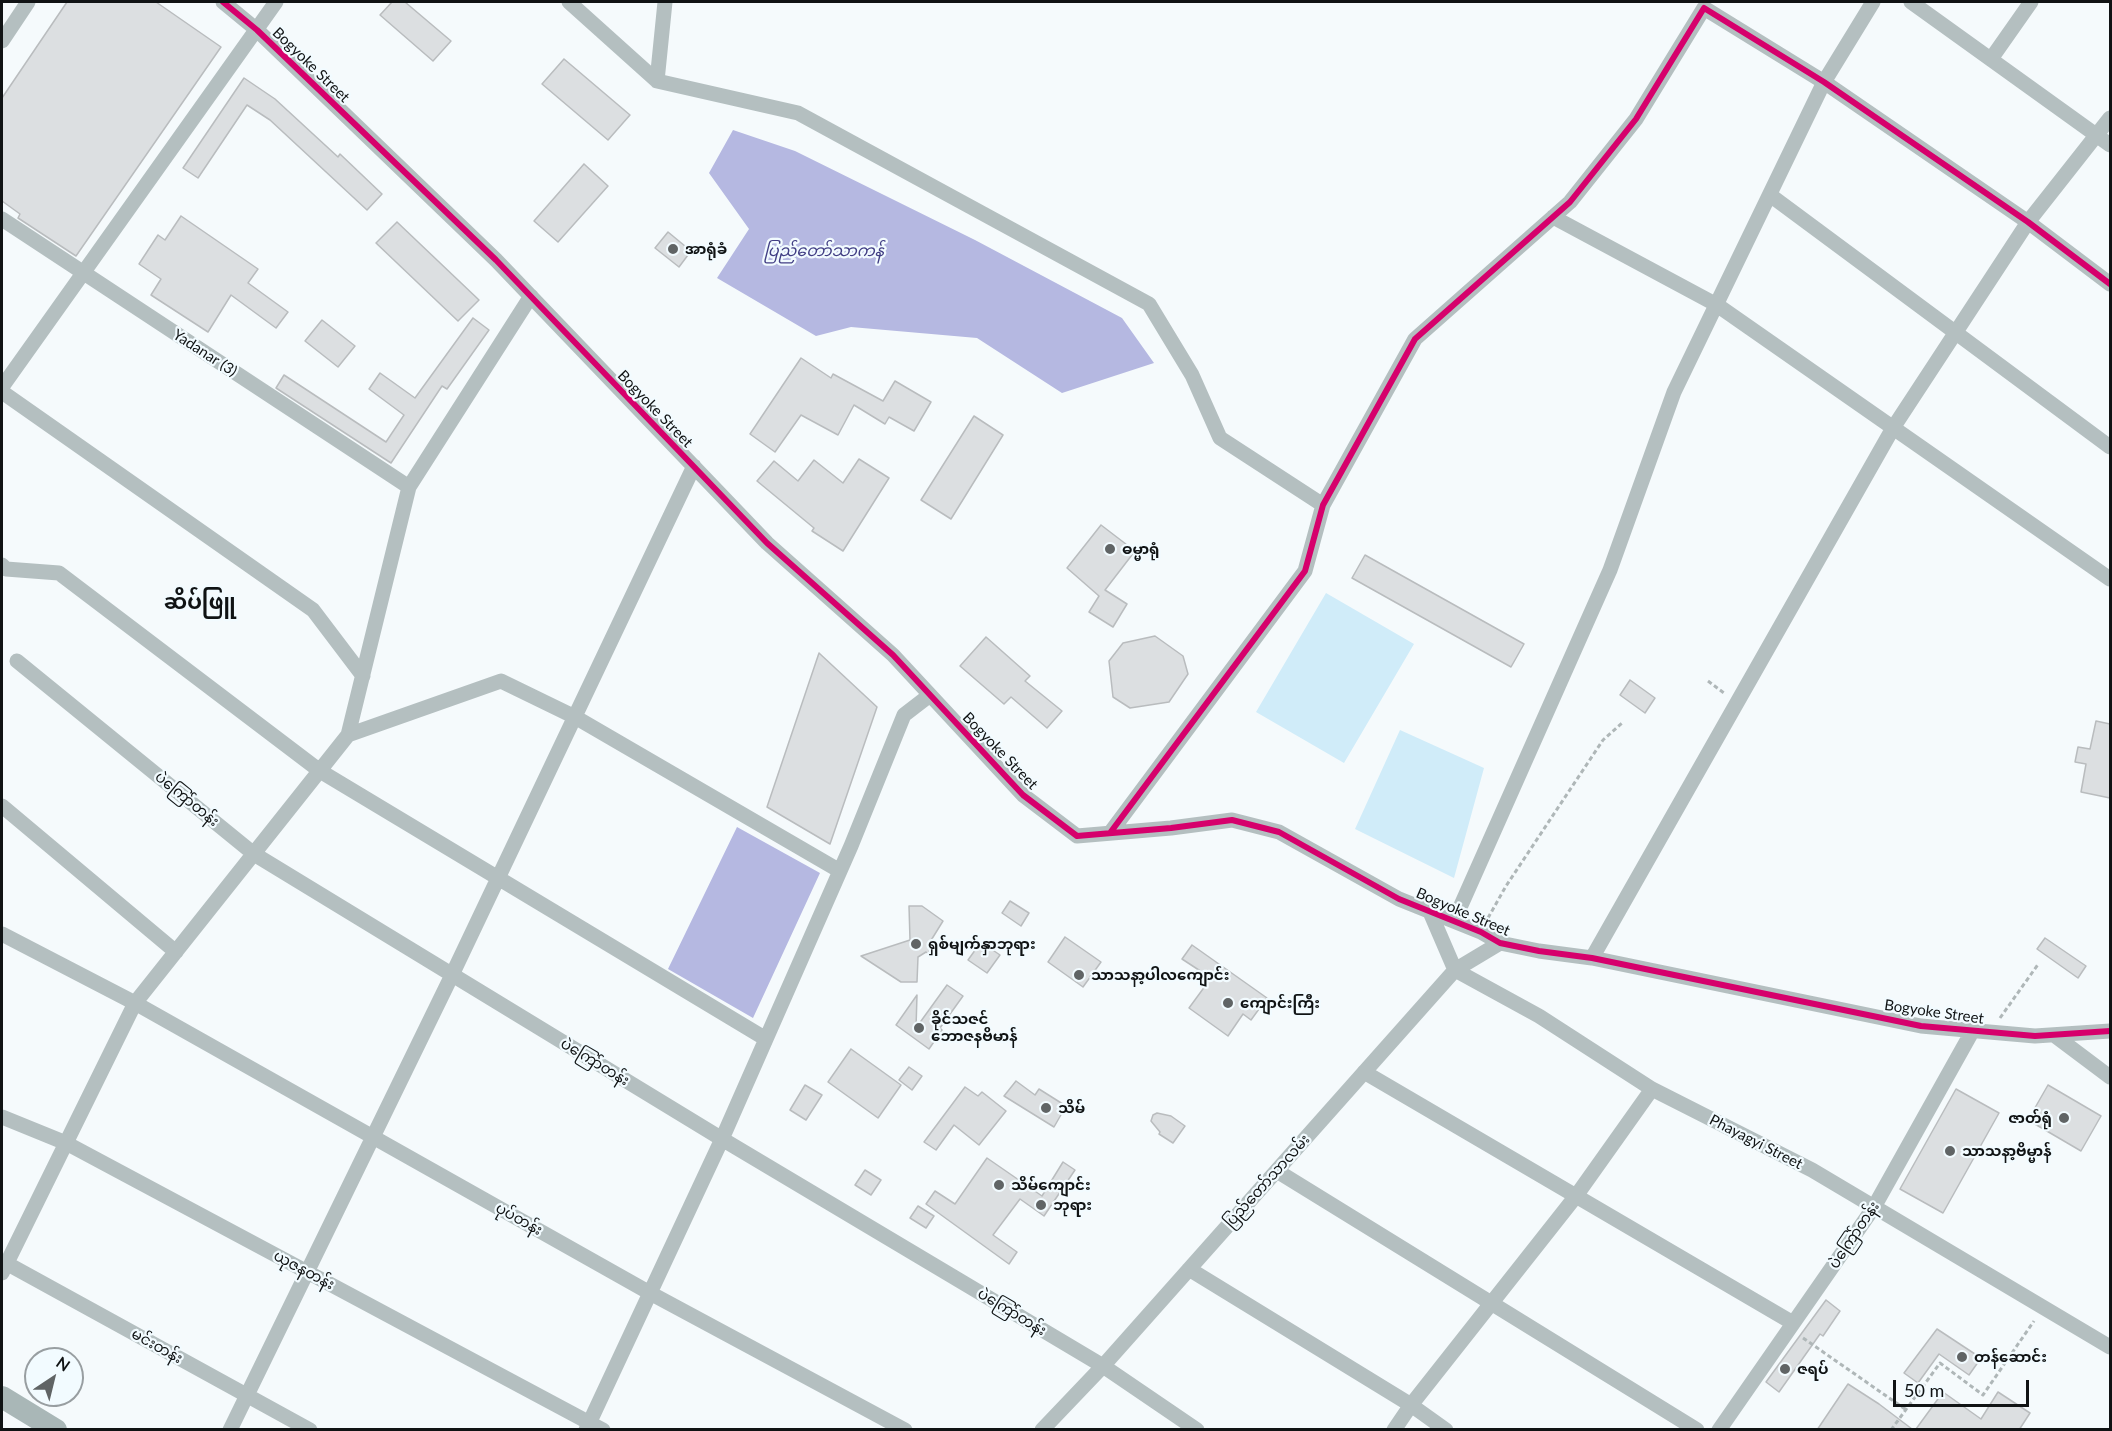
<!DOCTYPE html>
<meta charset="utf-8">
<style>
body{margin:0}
#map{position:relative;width:2112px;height:1431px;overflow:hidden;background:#f5fafc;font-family:Lato,sans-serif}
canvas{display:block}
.frame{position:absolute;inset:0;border:3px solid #101314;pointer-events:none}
.north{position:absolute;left:24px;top:1347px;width:60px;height:60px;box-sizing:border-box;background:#f2fbff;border:2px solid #989ea1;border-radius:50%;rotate:35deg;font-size:16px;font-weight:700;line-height:24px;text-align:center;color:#101314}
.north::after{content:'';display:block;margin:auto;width:21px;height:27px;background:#606465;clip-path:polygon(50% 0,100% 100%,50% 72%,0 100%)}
.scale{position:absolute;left:1893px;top:1380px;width:136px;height:27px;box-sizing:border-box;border:3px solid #101314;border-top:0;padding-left:8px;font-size:18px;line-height:21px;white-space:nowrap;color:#101314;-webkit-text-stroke:4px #f2fbff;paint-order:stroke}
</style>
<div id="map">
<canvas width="2112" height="1431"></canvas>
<div class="frame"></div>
<div class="north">N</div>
<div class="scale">50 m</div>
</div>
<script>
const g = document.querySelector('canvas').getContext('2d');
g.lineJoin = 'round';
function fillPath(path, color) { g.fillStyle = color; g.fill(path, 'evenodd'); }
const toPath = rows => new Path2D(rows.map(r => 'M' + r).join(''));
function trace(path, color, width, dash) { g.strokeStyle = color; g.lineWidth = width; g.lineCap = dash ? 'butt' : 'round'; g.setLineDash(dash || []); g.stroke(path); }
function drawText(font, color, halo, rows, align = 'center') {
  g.font = font + ' Lato,"Noto Sans Myanmar",sans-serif'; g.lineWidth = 4.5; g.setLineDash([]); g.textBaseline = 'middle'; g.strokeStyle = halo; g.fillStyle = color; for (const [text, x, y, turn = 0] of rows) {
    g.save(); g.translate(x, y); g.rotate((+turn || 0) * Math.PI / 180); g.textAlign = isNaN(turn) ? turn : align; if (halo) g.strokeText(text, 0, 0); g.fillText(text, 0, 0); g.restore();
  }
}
fillPath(toPath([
 [1326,593,1414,644,1344,763,1256,712],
 [1400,730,1484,768,1454,878,1355,829]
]), '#d0ecf9');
fillPath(toPath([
 [733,130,795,151,975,240,1122,318,1154,363,1062,393,977,338,851,327,816,336,717,278,749,229,709,173],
 [737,827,820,873,753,1018,668,969]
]), '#b5b8e1');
const building = toPath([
 [67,2,156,2,221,47,76,256,18,218,20,214,2,201,2,98,67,2],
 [392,2,405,2,451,41,433,61,380,15,392,2],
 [564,59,630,115,608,140,542,84,564,59],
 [244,78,275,99,338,157,340,154,382,194,367,210,270,120,247,105,198,178,183,168,244,78],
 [584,164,608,186,558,242,534,221,584,164],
 [181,216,258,269,248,283,288,312,276,328,231,295,208,332,151,295,161,279,139,264,158,235,165,240,181,216],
 [397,222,479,300,458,321,376,243,397,222],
 [668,232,691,251,679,267,655,248,668,232],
 [473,318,489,330,447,389,442,386,391,463,276,388,284,375,386,442,404,415,369,389,380,373,415,398,473,318],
 [322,320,355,346,338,367,305,341,322,320],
 [801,358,831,378,833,374,883,401,895,381,931,402,914,431,889,417,885,424,854,405,838,435,801,415,775,452,750,434,801,358],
 [974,416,1003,435,951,519,921,500,974,416],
 [859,459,889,478,843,551,812,531,814,528,757,481,774,461,798,481,814,460,843,483,859,459],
 [1101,525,1135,551,1105,590,1127,604,1113,627,1089,612,1099,596,1067,568,1101,525],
 [1365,555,1524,644,1511,667,1352,578,1365,555],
 [1155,636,1183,656,1188,674,1169,702,1130,708,1113,697,1109,661,1123,643,1155,636],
 [986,637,1030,676,1025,681,1062,711,1047,728,1011,697,1004,704,960,666,986,637],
 [819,653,877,707,830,844,767,807,819,653],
 [1630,680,1655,698,1645,713,1620,695,1630,680],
 [2096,721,2110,724,2110,798,2081,792,2086,764,2075,762,2078,747,2090,749,2096,721],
 [1010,901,1029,913,1021,926,1002,913,1010,901],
 [909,906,922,906,943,921,930,942,929,954,926,952,918,957,917,982,901,982,861,956,910,940,909,906],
 [1065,937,1101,962,1083,987,1048,962,1065,937],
 [2045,938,2086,966,2078,978,2037,949,2045,938],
 [981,942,1000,955,987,973,968,960,981,942],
 [1192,945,1267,998,1251,1020,1243,1014,1228,1036,1189,1008,1211,978,1182,959,1192,945],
 [947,985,963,996,940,1028,942,1030,929,1049,896,1025,917,995,916,1028,947,985],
 [851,1049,901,1085,878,1118,828,1082,851,1049],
 [909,1067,922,1076,912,1090,899,1080,909,1067],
 [1016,1081,1035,1095,1039,1089,1066,1106,1054,1127,1004,1096,1016,1081],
 [805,1085,822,1095,806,1120,790,1110,805,1085],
 [2048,1085,2101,1116,2081,1151,2028,1120,2048,1085],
 [965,1087,978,1096,982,1092,1006,1111,979,1145,954,1125,936,1150,924,1142,965,1087],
 [1956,1089,1999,1113,1943,1213,1900,1189,1956,1089],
 [1157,1113,1171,1116,1185,1126,1173,1143,1159,1134,1160,1132,1151,1121,1153,1115,1157,1113],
 [987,1158,1042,1196,1063,1162,1075,1170,1044,1216,1020,1199,993,1235,1017,1252,1009,1264,926,1204,935,1191,955,1204,987,1158],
 [865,1170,881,1180,871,1195,855,1185,865,1170],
 [918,1206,934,1216,926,1228,910,1218,918,1206],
 [1826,1300,1840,1311,1823,1336,1820,1334,1779,1392,1766,1382,1826,1300],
 [1937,1329,1981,1358,1969,1375,1939,1354,1918,1383,1904,1373,1937,1329],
 [1848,1384,1879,1404,1912,1429,1817,1430,1848,1384],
 [1943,1392,1981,1419,1998,1392,2030,1413,2019,1430,1916,1429,1943,1392]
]);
fillPath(building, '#dcdfe1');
trace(building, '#b9bcbe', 1.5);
trace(toPath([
 [1708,681,1724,693],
 [1488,918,1506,886,1603,740,1622,723],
 [2000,1018,2039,963],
 [1803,1338,1905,1409],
 [1891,1430,1940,1363,1983,1395,2034,1321]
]), '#afb7b8', 3, [4.5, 3]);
trace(toPath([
 [223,2,257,30,496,260,767,543,893,655,1023,795,1077,836,1171,828,1232,820,1279,832,1399,899,1481,932,1500,943,1539,951,1592,958,1921,1026,2035,1036,2110,1031],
 [569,2,657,81],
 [665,2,657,81,798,113,1149,304,1192,375,1220,438,1323,505],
 [1911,2,2110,145],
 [2,41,28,2],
 [1991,59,2031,2],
 [1770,195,2110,447],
 [1553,217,1717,305,2110,579],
 [2,219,409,487],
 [2,387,276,2],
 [2,392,313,610,363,676],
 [2,565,6,569,59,573,320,771,766,1039],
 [17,661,254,854,722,1139,1103,1366,1197,1430],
 [348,735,501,681,575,717,840,871],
 [2,806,176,952],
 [1110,833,1305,571,1323,505,1415,339,1570,202,1636,119,1704,8,1824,82,2028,222,2110,284],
 [1430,912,1455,970,1539,1016,1652,1089,1812,1170,2110,1347],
 [1454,921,1610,570,1674,392,1824,82,1873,2],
 [2,934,135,1003,650,1293,905,1430],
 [1592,958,1893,428,2028,222,2110,118],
 [2054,1035,2110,1077],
 [1364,1072,1793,1323],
 [2,1117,66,1143,603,1430],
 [1277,1171,1697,1430],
 [6,1263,310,1430],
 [1189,1269,1411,1405,1446,1430],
 [2,1273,135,1003,348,735,409,487,531,296],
 [230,1430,452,975,694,466],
 [586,1430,722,1139,851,846,904,715,930,695],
 [1042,1430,1103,1366,1455,970,1500,943],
 [1394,1430,1411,1405,1576,1196,1652,1089],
 [1719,1430,1874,1207,1973,1030]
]), '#b4bfc0', 15);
trace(toPath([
 [2,1397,56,1430]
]), '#a9b7b7', 22);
trace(toPath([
 [223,2,257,30,496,260,767,543,893,655,1023,795,1077,836,1171,828,1232,820,1279,832,1399,899,1481,932,1500,943,1539,951,1592,958,1921,1026,2035,1036,2110,1031],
 [1110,833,1305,571,1323,505,1415,339,1570,202,1636,119,1704,8,1824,82,2028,222,2110,284]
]), '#d6006c', 6);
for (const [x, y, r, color] of [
 [673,249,6,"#606465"],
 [1110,549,6,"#606465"],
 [916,944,6,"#606465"],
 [1079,975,6,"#606465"],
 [1228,1003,6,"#606465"],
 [919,1028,6,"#606465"],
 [1046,1108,6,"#606465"],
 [2064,1118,6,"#606465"],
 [1950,1151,6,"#606465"],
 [999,1185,6,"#606465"],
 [1041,1205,6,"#606465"],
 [1962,1357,6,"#606465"],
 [1785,1369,6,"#606465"]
]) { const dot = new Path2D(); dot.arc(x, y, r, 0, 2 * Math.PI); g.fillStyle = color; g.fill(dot); trace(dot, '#f2fbff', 2); }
drawText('15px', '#101314', '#f2fbff', [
 ["Bogyoke Street",311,65,44],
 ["Yadanar (3)",205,353,33],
 ["Bogyoke Street",655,409,46],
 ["Bogyoke Street",1000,751,46],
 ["ပဲကြော်တန်း",187,799,39],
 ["Bogyoke Street",1463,912,23],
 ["Bogyoke Street",1934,1012,8],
 ["ပဲကြော်တန်း",595,1062,31],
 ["Phayagyi Street",1756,1142,27],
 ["ပြည်တော်သာလမ်း",1267,1181,-48],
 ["ပုပ်တန်း",519,1219,29],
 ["ပဲကြော်တန်း",1854,1235,-56],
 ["ယုဇနတန်း",304,1270,28],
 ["ပဲကြော်တန်း",1012,1312,31],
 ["မင်းတန်း",157,1346,29]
]);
drawText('bold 15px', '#101314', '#f2fbff', [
 ["အာရုံခံ",685,249],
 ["ဓမ္မာရုံ",1122,549],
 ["ရှစ်မျက်နှာဘုရား",928,944],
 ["သာသနာ့ပါလကျောင်း",1091,975],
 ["ကျောင်းကြီး",1240,1003],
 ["ခိုင်သဇင်",931,1019],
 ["ဘောဇနဗိမာန်",931,1036],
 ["သိမ်",1058,1108],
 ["ဇာတ်ရုံ",2052,1118,"right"],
 ["သာသနာ့ဗိမ္မာန်",1962,1151],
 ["သိမ်ကျောင်း",1011,1185],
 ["ဘုရား",1053,1205],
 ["တန်ဆောင်း",1974,1357],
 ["ဇရပ်",1797,1369]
], 'left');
drawText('italic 16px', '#413e84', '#f2fbff', [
 ["ပြည်တော်သာကန်",824,251]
]);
drawText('bold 21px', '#101314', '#f2fbff', [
 ["ဆိပ်ဖြူ",200,602]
]);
</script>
